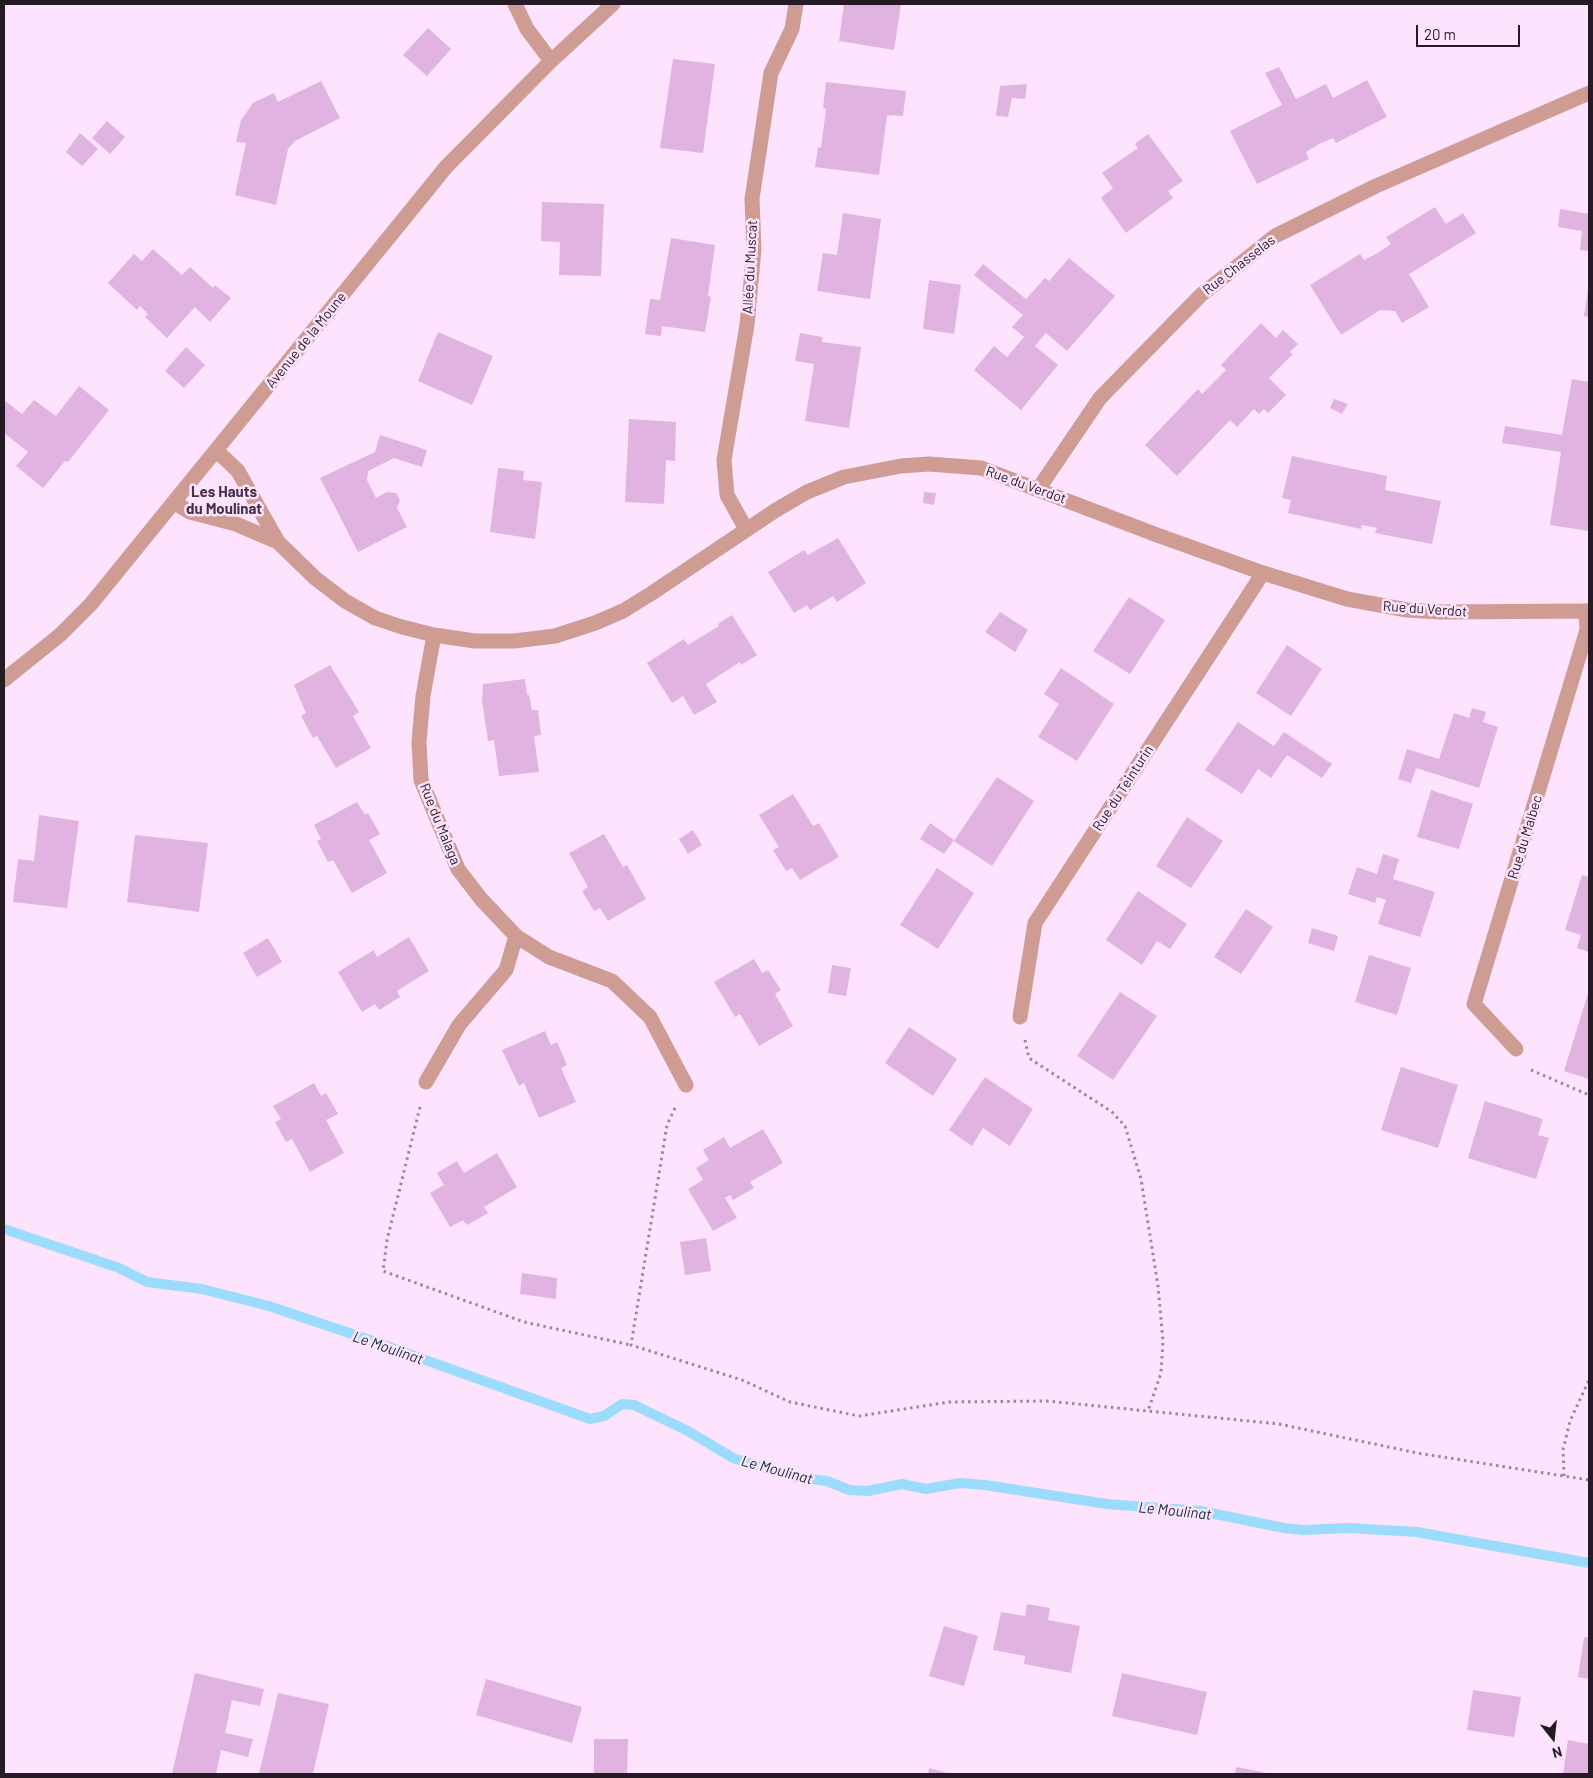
<!DOCTYPE html>
<meta charset="utf-8">
<style>
body{margin:0}
#map{position:relative;width:1593px;height:1778px;overflow:hidden;background:#fde3fd;font-family:Barlow,sans-serif}
canvas{display:block}
.frame{position:absolute;inset:0;border:5px solid #241b24;pointer-events:none}
.north{position:absolute;left:1528px;top:1713px;width:50px;height:50px;-webkit-text-stroke:4px #fde3fd;paint-order:stroke;rotate:164deg;font-size:14px;font-weight:700;line-height:20px;text-align:center;color:#241b24}
.north::after{content:'';display:block;margin:auto;width:18px;height:22px;background:#241b24;clip-path:polygon(50% 0,100% 100%,50% 72%,0 100%)}
.scale{position:absolute;left:1416px;top:25px;width:104px;height:22px;box-sizing:border-box;border:2px solid #241b24;border-top:0;padding-left:6px;font-size:15px;line-height:18px;white-space:nowrap;color:#241b24;-webkit-text-stroke:4px #fde3fd;paint-order:stroke}
</style>
<div id="map">
<canvas width="1593" height="1778"></canvas>
<div class="frame"></div>
<div class="north">N</div>
<div class="scale">20 m</div>
</div>
<script>
const g = document.querySelector('canvas').getContext('2d');
g.lineJoin = 'round';
const toPath = rows => new Path2D(rows.map(r => 'M' + r).join(''));
function trace(path, color, width, dash) { g.strokeStyle = color; g.lineWidth = width; g.lineCap = dash ? 'butt' : 'round'; g.setLineDash(dash || []); g.stroke(path); }
function fillPath(path, color) { g.fillStyle = color; g.fill(path, 'evenodd'); }
function drawText(font, color, halo, rows, align = 'center') {
  g.font = font + ' Barlow,sans-serif'; g.lineWidth = 5; g.setLineDash([]); g.textBaseline = 'middle'; g.strokeStyle = halo; g.fillStyle = color; for (const [text, x, y, turn = 0] of rows) {
    g.save(); g.translate(x, y); g.rotate((+turn || 0) * Math.PI / 180); g.textAlign = isNaN(turn) ? turn : align; if (halo) g.strokeText(text, 0, 0); g.fillText(text, 0, 0); g.restore();
  }
}
trace(toPath([
 [4,1229,119,1268,147,1282,202,1289,269,1306,367,1339,590,1419,604,1416,622,1404,634,1405,688,1431,733,1458,794,1477,827,1481,849,1490,868,1491,902,1484,926,1489,960,1483,985,1485,1107,1504,1201,1511,1284,1528,1303,1530,1349,1528,1417,1532,1589,1563]
]), '#9bdcfd', 10);
fillPath(toPath([
 [844,4,901,4,894,50,839,41],
 [428,28,451,49,427,76,403,55],
 [673,59,715,64,703,153,660,148],
 [1279,67,1296,99,1326,84,1333,98,1367,80,1387,117,1336,143,1333,138,1319,144,1306,152,1309,159,1257,184,1230,131,1282,105,1265,73],
 [321,81,340,118,295,141,288,149,276,205,235,195,246,143,236,142,241,120,253,103,274,93,278,102],
 [826,82,906,91,903,116,887,115,879,175,815,167,818,147,821,148,826,109,823,108],
 [1027,84,1025,99,1012,98,1008,117,996,116,1000,86],
 [107,121,125,137,110,154,92,138],
 [80,133,98,149,82,166,66,152],
 [1148,134,1183,181,1168,191,1173,198,1126,233,1101,198,1113,188,1102,173,1138,148,1135,144],
 [542,202,604,204,601,276,559,275,560,242,541,241],
 [1435,207,1446,224,1463,213,1476,233,1409,274,1429,307,1402,323,1395,311,1380,310,1341,335,1310,285,1360,254,1364,260,1378,253,1391,244,1386,237],
 [1560,209,1589,214,1589,251,1580,250,1582,231,1558,227],
 [843,213,881,219,870,299,817,291,823,253,837,255],
 [671,238,715,245,708,296,711,297,705,332,662,326,661,336,645,334,650,299,660,300],
 [153,249,182,275,190,267,213,288,215,285,231,298,210,322,195,307,167,338,145,317,148,314,140,306,137,310,108,283,134,254,142,261],
 [1069,258,1115,296,1067,351,1046,333,1035,346,1058,365,1021,410,974,370,994,346,1007,357,1024,337,1012,327,1023,315,974,275,983,264,1026,299,1045,278,1049,281],
 [929,280,961,285,954,334,923,329],
 [1588,290,1589,290,1589,317,1584,316],
 [1261,323,1276,338,1283,330,1298,344,1290,352,1293,354,1269,378,1286,395,1268,413,1264,409,1259,414,1254,409,1237,427,1230,420,1177,476,1145,445,1198,389,1202,394,1226,370,1221,365],
 [438,332,493,356,472,405,418,381],
 [800,333,822,337,822,342,861,347,849,428,805,421,814,364,795,361],
 [186,347,205,365,184,388,165,371],
 [1572,379,1589,382,1589,531,1550,525,1561,452,1502,443,1505,426,1562,435],
 [79,386,109,410,68,462,65,461,43,488,16,466,28,452,4,433,4,400,22,414,34,400,56,416],
 [1334,399,1348,404,1342,414,1330,408],
 [629,419,676,422,675,461,666,460,664,504,625,502],
 [380,435,427,450,422,467,394,458,368,471,367,480,376,498,387,492,396,493,400,500,397,508,407,527,358,552,320,478,375,452],
 [1292,456,1387,476,1385,490,1441,501,1432,544,1375,533,1377,528,1362,525,1361,529,1288,513,1291,500,1282,498],
 [498,468,524,471,523,480,542,482,535,539,490,532],
 [924,492,936,493,934,505,923,503],
 [838,538,866,583,837,602,833,596,810,610,807,605,794,613,768,572,804,550,808,555],
 [1129,597,1165,620,1130,674,1093,651],
 [1000,612,1028,630,1015,652,985,632],
 [732,615,757,655,741,665,740,662,706,684,717,702,694,715,683,696,672,703,647,663,684,639,688,645,719,626,718,624],
 [1287,645,1322,669,1291,716,1256,693],
 [330,665,359,712,353,716,371,748,336,768,317,736,313,738,301,716,306,713,294,685],
 [1061,668,1114,704,1077,761,1038,737,1059,704,1044,694],
 [525,679,527,695,529,695,532,710,538,710,541,735,534,736,539,772,499,776,494,740,488,741,482,700,483,684],
 [1472,708,1486,712,1483,722,1498,727,1479,788,1416,768,1411,783,1398,779,1407,749,1439,759,1454,713,1469,718],
 [1238,722,1274,746,1284,732,1332,764,1322,778,1287,755,1271,778,1258,769,1242,794,1205,770],
 [997,777,1034,801,992,866,954,841],
 [1431,790,1473,804,1459,849,1417,837],
 [793,794,813,826,819,823,839,857,800,880,792,868,786,871,773,850,779,847,759,815],
 [357,802,365,815,368,813,380,834,369,840,387,873,352,893,333,860,328,862,317,841,321,839,314,825],
 [39,815,79,821,67,908,13,902,18,859,34,861],
 [1187,817,1223,841,1191,888,1156,866],
 [930,823,954,840,944,854,920,839],
 [693,830,702,845,688,854,679,839],
 [604,834,623,867,627,865,646,899,608,921,600,908,594,911,582,891,588,887,569,853],
 [135,835,208,843,199,912,127,902],
 [1383,854,1399,859,1393,879,1435,892,1420,937,1378,924,1386,900,1377,897,1375,903,1348,894,1357,867,1377,874],
 [937,868,974,893,938,949,900,925],
 [1582,875,1589,877,1589,952,1577,948,1581,935,1565,930],
 [1138,891,1187,924,1170,949,1157,941,1142,965,1106,940],
 [1246,909,1273,927,1241,974,1214,957],
 [1312,928,1338,936,1334,951,1308,943],
 [409,937,429,971,397,991,400,997,379,1010,375,1004,362,1012,338,972,374,950,377,957],
 [268,938,282,962,257,977,243,953],
 [1369,955,1411,968,1397,1015,1355,1002],
 [754,959,762,973,768,970,781,990,775,994,793,1026,759,1046,740,1014,735,1017,714,982],
 [832,965,851,968,846,996,828,993],
 [1589,990,1589,1079,1564,1071],
 [1120,992,1157,1016,1113,1080,1077,1056],
 [909,1027,957,1059,933,1096,885,1063],
 [545,1031,551,1045,557,1042,567,1065,561,1068,576,1102,539,1118,524,1083,519,1086,502,1050],
 [1401,1067,1458,1085,1438,1148,1381,1130],
 [985,1077,1033,1109,1010,1146,983,1128,972,1146,949,1130],
 [314,1083,321,1096,326,1093,338,1114,326,1120,344,1153,310,1172,292,1139,286,1142,275,1122,281,1119,273,1106],
 [1485,1101,1543,1119,1538,1135,1549,1138,1536,1179,1468,1158],
 [763,1129,783,1163,750,1182,754,1188,733,1200,730,1195,725,1198,737,1218,713,1231,688,1189,703,1180,696,1168,709,1160,703,1150,724,1137,730,1148],
 [497,1153,517,1187,484,1207,488,1213,467,1225,463,1220,450,1227,430,1193,444,1185,437,1173,457,1161,464,1173],
 [706,1238,711,1271,685,1275,680,1242],
 [522,1273,557,1278,556,1299,520,1294],
 [1027,1604,1050,1608,1048,1620,1080,1626,1071,1673,1024,1664,1025,1656,993,1650,1001,1612,1025,1616],
 [944,1626,978,1636,964,1686,929,1676],
 [1584,1637,1589,1638,1589,1679,1578,1677],
 [195,1673,264,1689,260,1706,232,1700,225,1733,253,1739,248,1757,221,1750,216,1774,172,1774],
 [1122,1673,1207,1692,1197,1735,1112,1716],
 [486,1679,582,1707,572,1743,476,1715],
 [1473,1690,1521,1697,1514,1737,1467,1730],
 [278,1693,329,1704,313,1774,259,1774],
 [594,1739,628,1739,627,1774,594,1774],
 [1568,1740,1589,1744,1589,1774,1563,1774],
 [1236,1767,1267,1773,1267,1774,1235,1774],
 [929,1768,952,1774,928,1774]
]), '#e0b3e1');
trace(toPath([
 [1025,1040,1029,1058,1112,1112,1125,1126,1141,1179,1158,1286,1163,1341,1161,1373,1148,1411],
 [1531,1070,1589,1095],
 [420,1107,387,1240,383,1271,524,1322,631,1345],
 [675,1108,667,1125,631,1345,742,1380,790,1402,859,1416,949,1402,1047,1401,1279,1424,1417,1453,1589,1480],
 [1564,1476,1563,1450,1570,1421,1589,1380]
]), '#9a879a', 3, [2.5, 4]);
trace(toPath([
 [515,4,527,29,551,61],
 [217,451,238,471,278,542,315,578,345,601,375,618,402,627,434,635,475,641,514,641,555,636,595,623,623,611,652,593,776,510,807,492,844,477,901,466,929,464,981,468,1157,535,1263,573,1347,599,1407,610,1440,612,1589,611],
 [1039,488,1100,398,1201,295,1275,236,1376,186,1589,93],
 [175,503,190,512,236,524,278,542],
 [746,529,727,495,724,460,747,325,754,249,752,199,771,73,792,29,796,4],
 [434,635,423,696,419,742,421,780,458,869,481,899,516,936,549,957,612,981,650,1017,686,1085],
 [4,680,60,635,91,604,446,167,551,61,613,4],
 [1020,1017,1035,923,1263,573],
 [1516,1049,1474,1004,1587,630,1586,611],
 [426,1082,459,1025,506,970,516,936]
]), '#cf9c93', 15);
drawText('14px', '#241b24', '#fde3fd', [
 ["Rue Chasselas",1239,265,-38],
 ["Allée du Muscat",750,267,-87],
 ["Avenue de la Moune",306,340,-51],
 ["Rue du Verdot",1026,485,20],
 ["Rue du Verdot",1425,609,4],
 ["Rue du Teinturin",1123,788,-57],
 ["Rue du Malaga",440,824,68],
 ["Rue du Malbec",1525,837,-73]
]);
drawText('bold 15px', '#443145', '#fde3fd', [
 ["Les Hauts",224,492],
 ["du Moulinat",224,509]
]);
drawText('italic 15px', '#0e2d3b', '#fde3fd', [
 ["Le Moulinat",388,1348,19],
 ["Le Moulinat",777,1470,15],
 ["Le Moulinat",1175,1511,6]
]);
</script>
